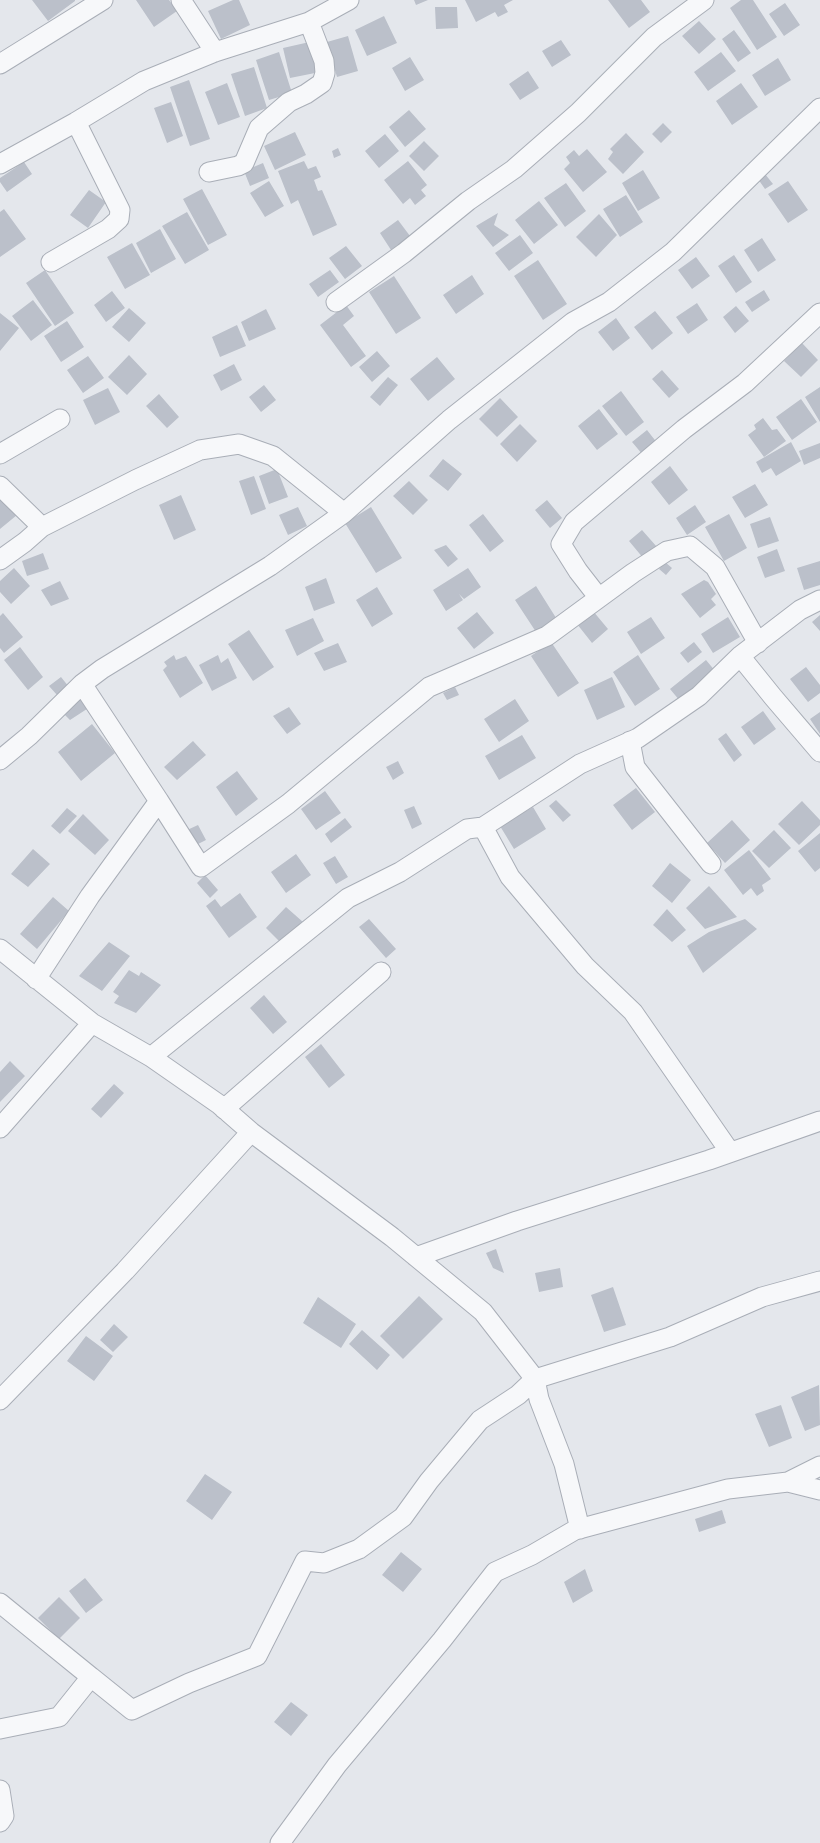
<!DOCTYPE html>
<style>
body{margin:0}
canvas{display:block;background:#e4e7ec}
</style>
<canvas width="820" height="1843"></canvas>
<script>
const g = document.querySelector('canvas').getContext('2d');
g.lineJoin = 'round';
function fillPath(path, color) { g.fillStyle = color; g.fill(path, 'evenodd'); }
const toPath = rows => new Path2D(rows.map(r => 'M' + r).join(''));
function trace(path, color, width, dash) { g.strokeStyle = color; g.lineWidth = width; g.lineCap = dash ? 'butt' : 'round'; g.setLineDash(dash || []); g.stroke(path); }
fillPath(toPath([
 [32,0,75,0,75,1,48,21],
 [136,0,169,0,177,11,154,27],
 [233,0,239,0,250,25,221,39,208,11],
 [414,0,428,0,416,5],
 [465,0,513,0,504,5,508,12,498,17,495,12,476,22],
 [608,0,641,0,650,12,629,28],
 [741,0,753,0,777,37,757,50,730,8],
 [785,3,800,25,784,36,769,14],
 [435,7,457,7,458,28,436,29],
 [384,16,397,43,367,56,355,30],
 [699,21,716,39,699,54,682,36],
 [734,30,751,53,738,62,722,39],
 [348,36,358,71,337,77,327,42],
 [561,40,571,55,552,67,542,51],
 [314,41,320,72,290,78,283,48],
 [279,52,292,93,269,100,256,60],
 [721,52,736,71,708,91,694,72],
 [410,57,424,80,405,91,392,68],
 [778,58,791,80,765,96,752,75],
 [254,67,267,108,245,116,231,74],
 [528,71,539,88,520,100,509,84],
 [189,80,210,139,190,146,170,87],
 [227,83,240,117,218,125,205,92],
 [741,83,758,107,732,125,716,101],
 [171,102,183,136,167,143,154,108],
 [409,110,426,129,405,147,389,127],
 [663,123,672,132,661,143,652,134],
 [295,132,306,155,275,170,264,146],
 [626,133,644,152,623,174,608,159,613,152,610,149],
 [385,134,399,151,379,168,365,151],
 [424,141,439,156,424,171,409,156],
 [338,148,341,155,334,158,332,151],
 [587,149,607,172,583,192,564,169,570,163,566,157,574,150,579,156],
 [304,161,308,169,316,166,321,177,314,180,318,191,322,190,337,225,313,236,298,200,291,204,278,171],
 [408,161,427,185,421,190,426,196,415,205,410,198,403,204,384,180],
 [24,162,32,174,7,192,0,182,0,178],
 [263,163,269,178,250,186,244,171],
 [643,170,660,198,638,211,622,183],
 [765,174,773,184,765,189,758,179],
 [269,181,284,206,265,217,250,193],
 [788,181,808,210,788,223,768,194],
 [566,183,586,211,565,227,544,198],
 [202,189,227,235,208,245,183,199],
 [89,190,106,202,88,228,70,215],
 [626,195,643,222,620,237,603,209],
 [539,201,558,225,534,244,515,220],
 [4,209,26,239,0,257,0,212],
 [187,212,209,250,185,264,162,226],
 [498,213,494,225,509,235,493,247,476,226],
 [599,214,617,235,596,257,576,237],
 [398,220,410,236,391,250,380,233],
 [160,229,176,259,151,273,136,243],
 [520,235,533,253,509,271,495,253],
 [762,238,776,260,758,272,744,250],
 [132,243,150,275,125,289,107,257],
 [346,246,362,266,345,279,329,258],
 [734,255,752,282,736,293,718,266],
 [696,257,710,276,692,289,678,270],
 [538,260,567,304,543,320,514,276],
 [45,270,74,313,55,326,26,283],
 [330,270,339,282,318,297,309,284],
 [472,275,484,294,456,314,443,295],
 [394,276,421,318,396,334,369,292],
 [764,290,770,300,752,312,745,302],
 [112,291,125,308,106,322,94,305],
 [33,300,52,325,31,341,12,316],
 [697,303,708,320,688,334,676,317],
 [346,305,354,316,343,325,366,356,351,367,320,325],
 [736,306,749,321,735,333,723,317],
 [129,308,146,323,129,342,112,327],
 [266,309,276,329,249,341,241,322],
 [655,311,673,333,652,350,634,327],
 [0,313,19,328,0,351],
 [616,318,630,338,613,351,598,332],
 [67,321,84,347,61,362,44,336],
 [237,325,246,346,220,357,212,337],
 [802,343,818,360,801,377,784,361],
 [377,351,390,366,372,382,359,367],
 [129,355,147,374,127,395,108,377],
 [88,356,104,378,83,393,67,370],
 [437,357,455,379,428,401,410,379],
 [234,364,242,380,221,391,213,375],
 [662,370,679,389,669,398,652,379],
 [388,377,398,385,380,406,370,397],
 [264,385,276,400,261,412,249,397],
 [820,387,820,422,805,397],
 [108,388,120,412,95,425,83,400],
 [621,391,644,422,626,436,602,406],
 [159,394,179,417,167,428,146,406],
 [500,398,518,417,497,437,479,419],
 [801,399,817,422,792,440,776,417],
 [599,409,618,434,597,450,578,426],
 [763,418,772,430,777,429,786,441,764,457,748,435,756,429,754,425],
 [520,424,537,441,517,462,500,444],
 [647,430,658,444,643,455,632,442],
 [791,442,801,461,776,476,771,468,762,473,756,462],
 [820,443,820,458,804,465,799,451],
 [443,459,462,474,448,491,429,476],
 [670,466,688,490,669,505,651,482],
 [277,469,288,497,269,504,259,476],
 [254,476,266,509,251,515,239,481],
 [409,481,428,500,413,515,393,496],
 [755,484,768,505,745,518,732,497],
 [0,492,17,515,0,529],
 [181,495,196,530,174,540,159,505],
 [547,500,562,518,550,528,535,510],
 [695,505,706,522,687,535,676,518],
 [298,507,307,526,288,535,279,515],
 [371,507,402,558,376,573,345,523],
 [483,514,504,541,490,552,469,525],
 [729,514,747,548,724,561,705,527],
 [770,517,779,541,758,548,750,524],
 [642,530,657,547,644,559,629,541],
 [446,545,458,559,448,567,434,550],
 [777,549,785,571,765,578,757,557],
 [43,553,49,569,27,576,22,561],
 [820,561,820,585,804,590,797,568],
 [665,562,672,568,666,575,659,569],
 [14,568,30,586,11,604,0,592,0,581],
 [468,568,481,587,464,599,459,594,463,600,446,611,433,590],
 [326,578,335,603,314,611,305,587],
 [704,580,708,582,716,594,711,599,716,605,700,618,681,594],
 [60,581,69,599,51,606,41,590],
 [536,586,558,621,538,635,515,600],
 [377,587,393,614,372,627,356,600],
 [593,611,608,629,592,643,577,624],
 [477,612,494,633,474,649,457,628],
 [3,613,23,637,4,653,0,648,0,616],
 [820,615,820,631,812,622],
 [651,617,665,638,641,654,627,632],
 [728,617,740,637,713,653,701,634],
 [313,618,324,641,297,656,285,630],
 [249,630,274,667,253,681,228,644],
 [551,642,579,683,558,697,531,656],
 [694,642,702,652,688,663,680,653],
 [338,643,347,662,324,671,314,653],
 [20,647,43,677,28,690,4,660],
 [174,655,176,660,186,656,203,683,180,698,163,670,167,666,164,662],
 [218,655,221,663,228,658,237,678,212,691,199,665],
 [638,655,660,689,635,706,613,672],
 [706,660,716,672,680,701,670,689],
 [806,667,820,685,820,693,808,702,790,679],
 [61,677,69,687,57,695,49,686],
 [612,677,625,707,597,720,584,690],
 [455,687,459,695,447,700,443,693],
 [82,698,90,707,70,720,63,713],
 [515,699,529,721,499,742,484,719],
 [289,707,301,724,287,734,273,716],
 [763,711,776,729,754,745,741,727],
 [820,712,820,734,810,719],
 [92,724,115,753,81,781,58,752],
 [726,733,742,755,734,762,718,739],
 [522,735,536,758,499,780,485,756],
 [193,741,206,755,177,780,164,767],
 [398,761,404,773,393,780,386,767],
 [237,771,258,799,236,816,216,787],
 [636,788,655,812,632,830,613,805],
 [325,791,341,813,316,830,301,809],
 [556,800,571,815,563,822,549,806],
 [802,801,820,820,820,825,799,845,778,824],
 [414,806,422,824,412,829,404,810],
 [533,807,546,829,514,849,500,826],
 [67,808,77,816,60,834,51,826],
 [83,814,109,840,95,855,68,831],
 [345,818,352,827,331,843,325,834],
 [732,820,750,840,725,863,707,843],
 [198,825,206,840,192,847,185,831],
 [774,830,791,848,769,868,752,851],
 [820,833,820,868,815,872,798,851],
 [33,849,50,864,28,887,11,874],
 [749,850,771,879,762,885,764,891,757,896,751,888,743,895,724,870],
 [296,854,311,875,286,893,271,872],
 [335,856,348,877,336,884,323,863],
 [670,863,691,880,672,903,652,886],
 [205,875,218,890,210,898,197,883],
 [709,886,737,917,705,929,686,908],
 [240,893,257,917,229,938,206,906,215,899,221,907],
 [53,897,69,911,37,949,20,934],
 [286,907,303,922,282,944,266,928],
 [667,909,686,930,672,942,653,925],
 [369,919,396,949,386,958,359,927],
 [745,919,757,929,703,973,687,946,709,932],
 [109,942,130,956,102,991,79,976],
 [129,970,139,976,141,972,161,985,136,1013,114,1003,119,996,113,992],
 [264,995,287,1022,273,1034,250,1008],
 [321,1044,345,1075,329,1088,305,1057],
 [10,1061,25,1076,0,1102,0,1072],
 [114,1084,124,1093,101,1118,91,1109],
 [496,1249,504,1273,493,1268,486,1253],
 [560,1268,563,1287,539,1292,535,1273],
 [613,1287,626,1325,604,1332,591,1295],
 [419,1296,443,1319,403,1359,380,1336],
 [318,1297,356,1324,341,1348,303,1323],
 [114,1324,128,1337,113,1352,100,1340],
 [362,1330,390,1355,377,1370,349,1344],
 [86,1336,113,1356,94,1381,67,1361],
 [819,1385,820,1425,805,1431,791,1397],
 [781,1405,792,1438,769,1447,755,1414],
 [205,1474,232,1492,212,1520,186,1501],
 [722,1510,726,1523,699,1532,695,1519],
 [401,1552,422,1569,403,1592,382,1575],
 [585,1569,593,1591,573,1603,564,1582],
 [85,1578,103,1600,86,1613,69,1591],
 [59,1597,80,1618,59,1639,38,1618],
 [291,1702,308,1715,291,1736,274,1722]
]), '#bbc0ca');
const minor = toPath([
 [181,0,215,52],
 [0,64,103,0],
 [0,164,76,122],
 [209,172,238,166,244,163,259,128,289,102,306,94,322,83,325,73,324,61,309,22],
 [51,262,108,229,119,219,120,210,76,122,144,81,215,52,309,22,349,0],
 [336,302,404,253,468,201,514,169,578,113,654,37,704,0],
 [0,454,60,419],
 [0,486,42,527],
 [0,560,25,542,42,527,135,480,200,450,239,444,273,456,344,513],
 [599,598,578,571,561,544,574,522,684,429,745,383,820,313],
 [740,656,773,697,820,752],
 [82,684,159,801],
 [630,741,635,767,711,864],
 [0,760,29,736,82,684,102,669,270,566,344,513,449,420,573,322,609,302,673,252,820,108],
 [483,827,510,877,585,966,633,1012,730,1152],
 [0,949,92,1023,151,1057,220,1105,251,1132,392,1237,483,1312,535,1379,539,1399,564,1464,580,1529],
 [36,979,90,896,159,801,201,867,288,804,429,687,547,636,633,573,667,551,690,546,715,567,758,643],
 [151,1057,348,898,400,872,467,829,483,827,580,764,638,738,699,696,740,656,800,610,820,600],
 [224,1109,381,972],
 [0,1128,92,1023],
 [416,1257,517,1221,709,1160,820,1121],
 [0,1400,125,1271,251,1132],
 [788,1482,820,1466],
 [0,1603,91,1677],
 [0,1729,59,1717,91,1677,132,1710,189,1683,257,1656,305,1561,324,1563,359,1549,403,1517,429,1481,480,1420,518,1395,535,1379,670,1337,762,1297,820,1281],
 [0,1790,4,1816,0,1822],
 [280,1843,337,1765,442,1640,495,1572,532,1555,575,1530,728,1489,788,1482,820,1490]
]);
trace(minor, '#a9aeb7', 21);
trace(minor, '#f7f8fa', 19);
</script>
